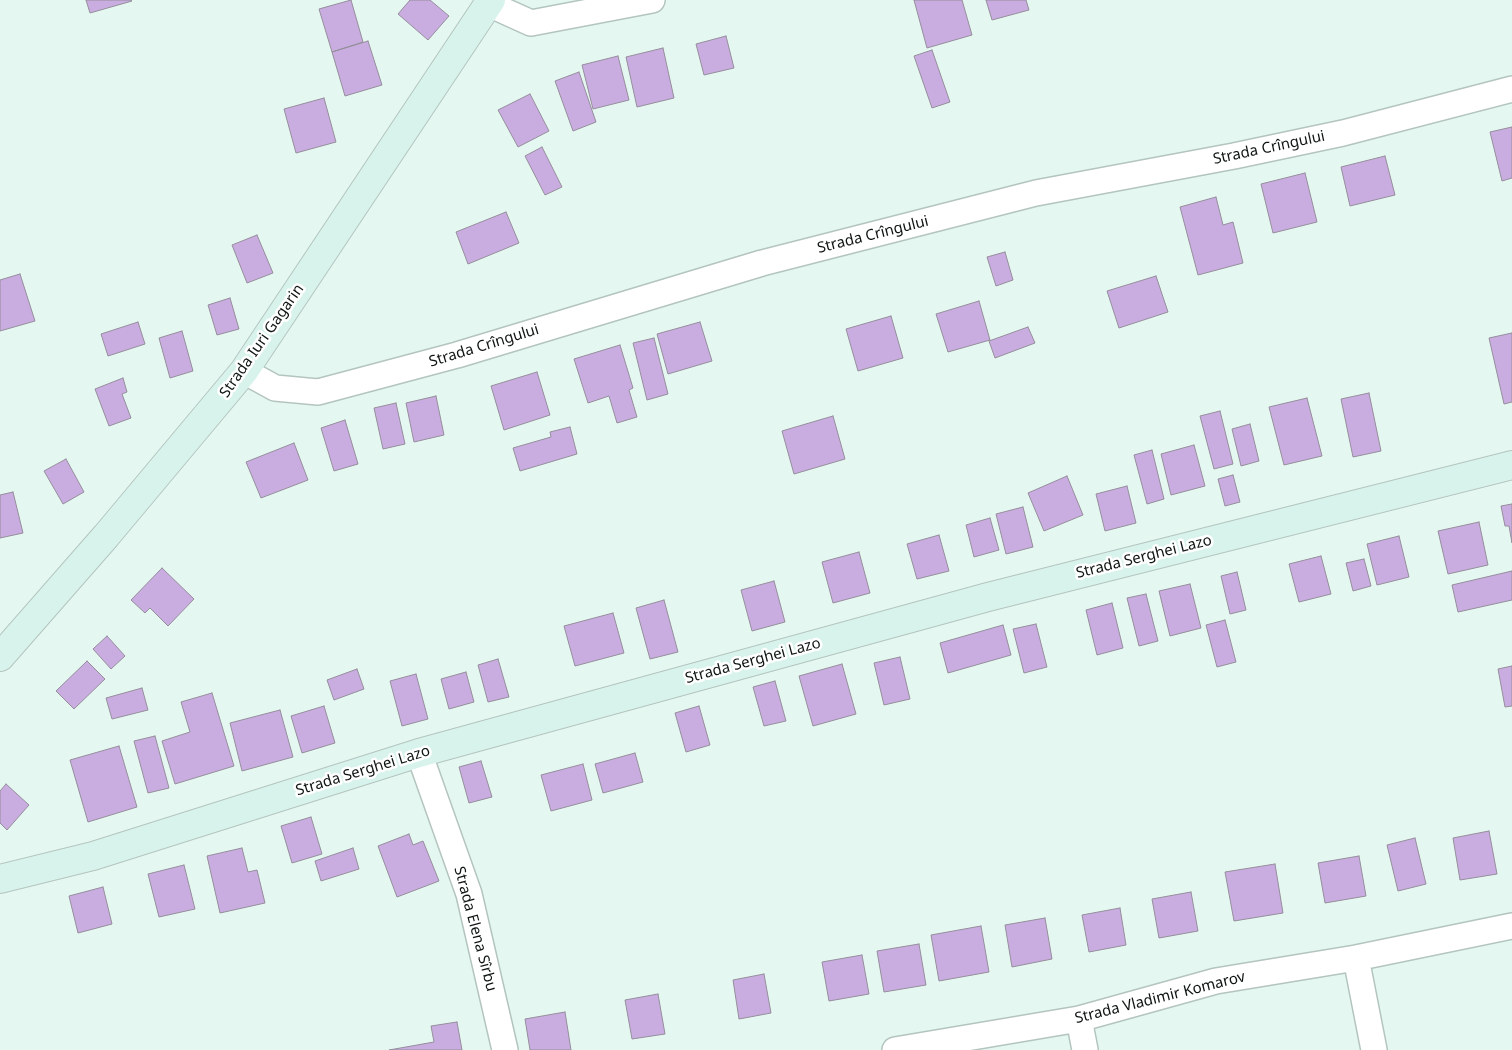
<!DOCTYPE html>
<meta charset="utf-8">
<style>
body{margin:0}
canvas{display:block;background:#e5f7f1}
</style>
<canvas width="1512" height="1050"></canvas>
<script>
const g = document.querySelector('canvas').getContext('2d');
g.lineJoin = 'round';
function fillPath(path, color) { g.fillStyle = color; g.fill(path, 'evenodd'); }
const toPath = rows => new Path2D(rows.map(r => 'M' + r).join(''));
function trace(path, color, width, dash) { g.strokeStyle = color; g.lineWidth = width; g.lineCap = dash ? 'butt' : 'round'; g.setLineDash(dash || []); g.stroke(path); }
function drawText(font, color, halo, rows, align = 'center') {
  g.font = font + ' "Noto Sans",sans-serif'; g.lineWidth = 5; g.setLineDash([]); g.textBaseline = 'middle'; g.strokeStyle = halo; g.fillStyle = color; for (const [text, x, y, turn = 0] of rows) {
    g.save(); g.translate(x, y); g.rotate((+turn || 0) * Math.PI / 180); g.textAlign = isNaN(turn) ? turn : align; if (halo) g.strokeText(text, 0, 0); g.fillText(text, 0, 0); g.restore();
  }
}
const building = toPath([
 [86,0,131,0,132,1,90,13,86,0],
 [351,0,363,42,332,52,319,9,351,0],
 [410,0,430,0,449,16,428,40,398,14,410,0],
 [914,0,962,0,972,35,927,48,914,0],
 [986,0,1026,0,1029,10,992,20,986,0],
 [726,36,734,68,704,75,696,44,726,36],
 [368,41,382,85,345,96,332,52,368,41],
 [663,48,674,98,637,107,626,57,663,48],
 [932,50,950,102,932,108,914,56,932,50],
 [618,56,629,100,593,109,582,65,618,56],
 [579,72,596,122,573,131,555,81,579,72],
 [530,94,549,131,518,147,498,110,530,94],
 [324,98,336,142,296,153,284,109,324,98],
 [1512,127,1512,178,1502,181,1490,132,1512,127],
 [542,147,562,187,545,195,525,156,542,147],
 [1385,156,1395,195,1350,206,1341,167,1385,156],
 [1305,173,1317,222,1273,233,1261,184,1305,173],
 [1216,197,1223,225,1233,222,1243,263,1198,275,1180,207,1216,197],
 [506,212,519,243,468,264,456,232,506,212],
 [257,235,273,273,247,283,232,245,257,235],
 [1005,252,1013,280,996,286,987,257,1005,252],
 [20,274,35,321,0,331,0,280,20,274],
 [1156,276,1168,312,1119,328,1107,291,1156,276],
 [230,298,239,329,217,335,208,305,230,298],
 [979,301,990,340,948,352,936,314,979,301],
 [891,316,903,358,858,371,846,329,891,316],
 [138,322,145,344,108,356,101,334,138,322],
 [700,322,712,361,668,374,657,334,700,322],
 [1028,327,1035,343,995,358,989,341,1028,327],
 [182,331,193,371,170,378,159,338,182,331],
 [1512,333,1512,402,1504,404,1489,338,1512,333],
 [654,338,668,394,647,400,633,343,654,338],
 [620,345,633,388,629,390,637,417,617,423,609,396,588,403,574,359,620,345],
 [537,372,550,415,504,430,491,386,537,372],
 [123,378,127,392,122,394,131,418,109,426,95,389,123,378],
 [1369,393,1381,451,1353,457,1341,399,1369,393],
 [436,396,444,435,414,442,406,403,436,396],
 [1307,398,1322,456,1284,465,1269,407,1307,398],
 [396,403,405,444,383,449,374,408,396,403],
 [1220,411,1233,464,1214,469,1200,416,1220,411],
 [833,416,845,459,794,474,782,431,833,416],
 [345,420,358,464,334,471,321,428,345,420],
 [1250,424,1259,461,1241,466,1232,429,1250,424],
 [570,427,577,454,520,471,513,448,551,437,550,432,570,427],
 [294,443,308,480,261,498,246,462,294,443],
 [1194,445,1205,486,1171,495,1161,454,1194,445],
 [1152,450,1164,499,1147,504,1134,455,1152,450],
 [66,459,84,492,63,504,44,471,66,459],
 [1233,475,1240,502,1225,506,1218,479,1233,475],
 [1067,476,1083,515,1044,531,1028,493,1067,476],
 [1127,486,1136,523,1105,531,1096,494,1127,486],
 [13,492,23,533,0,538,0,495,13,492],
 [1512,504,1512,543,1509,526,1505,526,1501,506,1512,504],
 [1023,507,1033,547,1006,554,996,514,1023,507],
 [990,518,999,550,974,557,966,525,990,518],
 [1479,522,1488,565,1448,574,1438,531,1479,522],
 [939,535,949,571,917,579,907,544,939,535],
 [1399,536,1409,577,1377,585,1367,544,1399,536],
 [859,552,870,593,833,603,822,562,859,552],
 [1321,556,1331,594,1299,602,1289,564,1321,556],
 [1364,559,1371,586,1353,591,1346,563,1364,559],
 [162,568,194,599,168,626,150,608,145,613,131,600,162,568],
 [1512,571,1512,600,1458,612,1452,585,1512,571],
 [1237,572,1246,610,1230,614,1221,576,1237,572],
 [774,581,785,622,752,631,741,590,774,581],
 [1190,584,1201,628,1170,636,1159,591,1190,584],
 [1146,594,1158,641,1139,646,1127,598,1146,594],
 [664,600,678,652,650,659,636,608,664,600],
 [1112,603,1123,648,1097,655,1086,610,1112,603],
 [613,613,624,653,575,666,564,626,613,613],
 [1225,620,1236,662,1217,667,1206,625,1225,620],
 [1036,624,1047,667,1024,673,1013,629,1036,624],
 [1003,625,1011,655,948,673,940,643,1003,625],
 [107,636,125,656,111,669,93,649,107,636],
 [900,657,910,699,884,705,874,663,900,657],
 [498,659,509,697,488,702,478,665,498,659],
 [87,661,105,679,74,709,56,691,87,661],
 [842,664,856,714,813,726,799,676,842,664],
 [1512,666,1512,706,1505,707,1498,669,1512,666],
 [357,669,364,689,334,700,327,680,357,669],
 [466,672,474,702,449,709,441,679,466,672],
 [416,674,428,719,402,726,390,681,416,674],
 [775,681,786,721,764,726,753,687,775,681],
 [142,688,148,710,112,719,106,698,142,688],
 [212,693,234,766,175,784,162,741,190,732,181,702,212,693],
 [324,706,335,743,302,753,291,716,324,706],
 [699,706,710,745,686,752,675,713,699,706],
 [280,710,293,757,242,771,230,723,280,710],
 [155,736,169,788,148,793,134,741,155,736],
 [119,746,137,807,88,822,70,760,119,746],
 [635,753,643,782,603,793,595,764,635,753],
 [481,761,492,797,469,803,459,767,481,761],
 [583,764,592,800,551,811,541,775,583,764],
 [6,784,29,805,7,830,0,823,0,791,6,784],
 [311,817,322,854,292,863,281,826,311,817],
 [1489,831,1497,874,1460,880,1453,838,1489,831],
 [409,834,413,845,423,841,439,881,397,897,378,846,409,834],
 [1415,838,1426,884,1398,891,1387,845,1415,838],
 [242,848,248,872,257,870,265,903,220,913,207,856,242,848],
 [353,848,359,869,321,881,315,861,353,848],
 [1359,856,1366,896,1325,903,1318,863,1359,856],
 [1275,864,1283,913,1234,921,1225,872,1275,864],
 [184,865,195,909,159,917,148,874,184,865],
 [103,887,112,924,78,933,69,896,103,887],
 [1191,892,1198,931,1159,938,1152,899,1191,892],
 [1120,908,1126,945,1089,952,1082,915,1120,908],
 [1045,918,1052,959,1012,967,1005,925,1045,918],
 [981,926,989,972,939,981,931,935,981,926],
 [919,944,926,985,884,992,877,951,919,944],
 [862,955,869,994,829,1001,822,962,862,955],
 [764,974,771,1013,739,1019,733,980,764,974],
 [658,994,665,1034,632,1039,625,1000,658,994],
 [565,1012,571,1050,530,1050,525,1019,565,1012],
 [457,1022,462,1050,389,1050,434,1042,431,1026,457,1022]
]);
fillPath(building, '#c9ade1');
trace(building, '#958e9b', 1);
const street = toPath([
 [489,4,531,23,652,0],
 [244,371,275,388,318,392,457,355,762,263,1036,193,1234,156,1343,133,1512,89],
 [419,753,469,894,505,1050],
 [1356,958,1374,1050],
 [1079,1019,1085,1050],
 [895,1050,1079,1019,1216,981,1356,958,1512,926]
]);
const secondary = toPath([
 [0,657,106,536,244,371,491,0],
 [0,879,93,856,419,753,988,597,1512,465]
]);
trace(street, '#b4c5bf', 28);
trace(secondary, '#b4c5bf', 30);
trace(street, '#fff', 25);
trace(secondary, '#d8f3ec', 28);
drawText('15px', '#0f1513', '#fff', [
 ["Strada Crîngului",1269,148,-12],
 ["Strada Crîngului",873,235,-14],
 ["Strada Iuri Gagarin",262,341,-55],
 ["Strada Crîngului",484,346,-17],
 ["Strada Serghei Lazo",1144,557,-14],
 ["Strada Serghei Lazo",753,661,-15],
 ["Strada Serghei Lazo",363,771,-17],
 ["Strada Elena Sîrbu",475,929,75],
 ["Strada Vladimir Komarov",1160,998,-14]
]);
</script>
